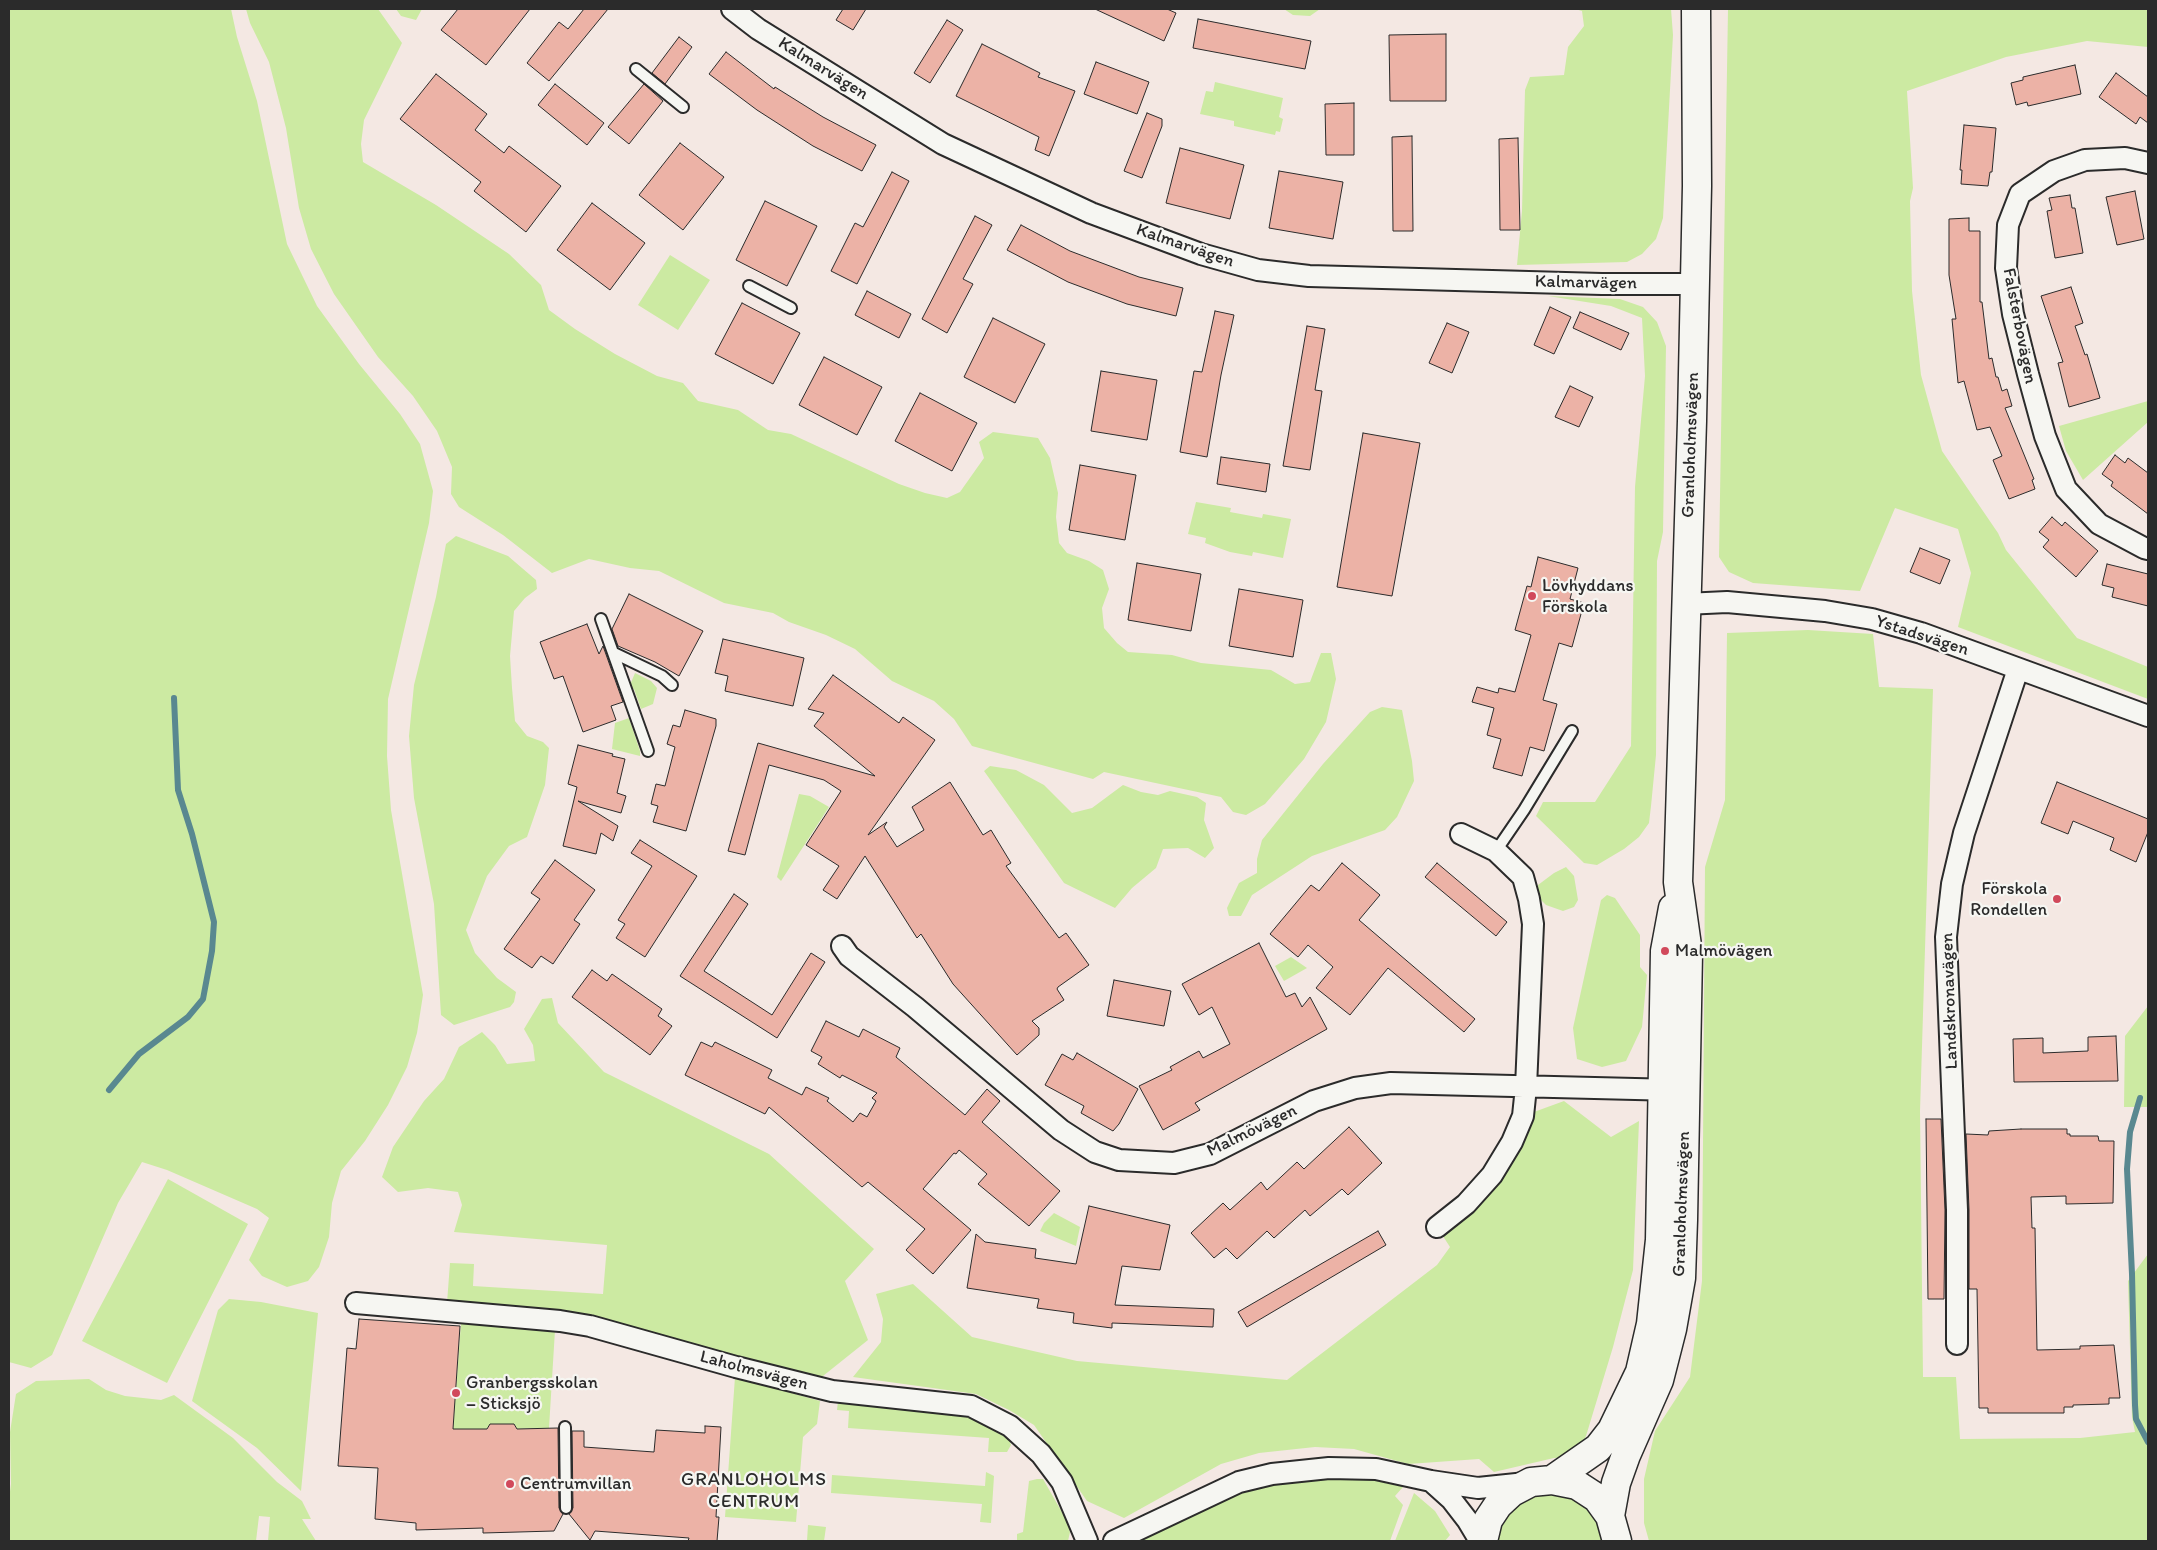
<!DOCTYPE html>
<meta charset="utf-8">
<style>
body{margin:0}
#map{position:relative;width:2157px;height:1550px;overflow:hidden;background:#f4e8e3;font-family:Itim,sans-serif}
canvas{display:block}
.frame{position:absolute;inset:0;border:10px solid #2b2b2b;pointer-events:none}
</style>
<div id="map">
<canvas width="2157" height="1550"></canvas>
<div class="frame"></div>
</div>
<script>
const g = document.querySelector('canvas').getContext('2d');
g.lineJoin = 'round';
function fillPath(path, color) { g.fillStyle = color; g.fill(path, 'evenodd'); }
const toPath = rows => new Path2D(rows.map(r => 'M' + r).join(''));
function trace(path, color, width, dash) { g.strokeStyle = color; g.lineWidth = width; g.lineCap = dash ? 'butt' : 'round'; g.setLineDash(dash || []); g.stroke(path); }
function drawText(font, color, halo, rows, align = 'center') {
  g.font = font + ' Itim,sans-serif'; g.lineWidth = 4.5; g.setLineDash([]); g.textBaseline = 'middle'; g.strokeStyle = halo; g.fillStyle = color; for (const [text, x, y, turn = 0] of rows) {
    g.save(); g.translate(x, y); g.rotate((+turn || 0) * Math.PI / 180); g.textAlign = isNaN(turn) ? turn : align; if (halo) g.strokeText(text, 0, 0); g.fillText(text, 0, 0); g.restore();
  }
}
fillPath(toPath([
 [9,9,231,9,237,37,257,101,287,244,317,306,359,364,400,414,420,444,433,491,429,523,388,699,387,756,391,810,423,995,417,1033,407,1067,388,1105,365,1141,341,1171,332,1203,329,1237,319,1267,308,1281,287,1287,262,1276,249,1260,269,1218,257,1209,167,1170,142,1162,118,1203,52,1355,31,1368,9,1362],
 [246,9,378,9,402,43,364,120,361,144,363,162,436,205,509,254,541,285,549,310,575,329,615,354,657,376,683,383,698,401,738,410,768,430,791,434,899,484,925,493,947,498,960,492,984,458,979,442,993,432,1038,438,1050,458,1058,493,1056,517,1059,543,1067,553,1089,561,1103,570,1109,589,1102,608,1104,628,1117,643,1128,652,1172,655,1201,663,1271,670,1295,684,1310,682,1321,653,1331,653,1336,679,1326,722,1304,759,1265,804,1246,815,1233,812,1221,797,1104,772,1093,779,972,746,954,719,934,701,892,681,855,649,826,635,789,622,773,613,724,603,659,571,630,568,589,559,552,573,503,535,459,507,451,494,452,467,437,431,413,396,378,357,334,294,311,249,299,208,286,128,269,62,250,23],
 [396,9,422,9,416,20,401,16],
 [1284,9,1320,9,1310,16,1293,15],
 [1575,9,1671,9,1673,35,1663,218,1656,239,1642,254,1627,262,1517,265,1522,211,1525,90,1530,77,1564,75,1568,47,1584,26,1582,11],
 [1728,9,2148,9,2148,47,2087,41,2006,57,1907,91,1913,188,1910,201,1912,291,1921,375,1942,451,1998,533,2006,550,2077,638,2148,667,2148,699,1958,627,1971,573,1958,529,1895,508,1860,591,1753,583,1729,572,1719,557],
 [1215,82,1283,98,1279,117,1283,119,1280,132,1276,131,1275,135,1234,126,1234,121,1200,114,1206,91,1213,92],
 [670,255,710,280,678,330,638,305],
 [1548,296,1620,299,1643,307,1657,322,1666,346,1663,532,1657,561,1656,755,1651,806,1649,823,1639,837,1624,849,1597,865,1584,863,1536,816,1543,802,1595,802,1631,746,1635,487,1645,376,1642,318,1611,306],
 [2148,401,2148,422,2083,480,2066,451,2059,426],
 [1196,502,1231,508,1230,512,1262,518,1263,514,1291,519,1283,558,1253,552,1252,556,1230,552,1205,543,1206,538,1188,534],
 [456,536,508,556,536,580,537,589,525,598,514,611,510,656,512,688,515,721,527,736,543,742,549,748,545,785,527,837,509,846,487,876,466,930,475,953,497,978,516,992,514,1002,510,1007,454,1025,441,1015,434,904,414,798,409,736,414,685,436,597,446,544],
 [1808,630,1873,634,1879,687,1933,689,1920,1111,1923,1377,1956,1377,1960,1439,2080,1438,2135,1432,2132,1417,2128,1281,2148,1254,2148,1541,1649,1541,1644,1523,1644,1479,1655,1431,1690,1377,1702,1281,1705,867,1725,800,1727,633],
 [635,673,651,681,657,688,653,704,641,709,634,689,631,690,630,685],
 [1382,707,1402,710,1412,761,1414,781,1397,817,1385,830,1312,856,1252,895,1241,916,1229,916,1227,908,1239,883,1257,873,1257,859,1262,840,1323,764,1350,734,1370,712],
 [629,718,640,751,640,756,612,749,615,723],
 [990,766,1016,770,1044,785,1072,813,1092,808,1123,785,1141,792,1158,795,1170,791,1197,797,1206,803,1204,820,1214,848,1205,858,1188,848,1163,849,1156,868,1132,888,1115,908,1064,883,984,771],
 [799,794,810,796,829,807,781,881,777,877],
 [1566,867,1574,876,1578,900,1574,907,1563,911,1546,905,1538,897,1538,885,1554,873],
 [1607,895,1615,898,1640,935,1640,967,1647,975,1642,1027,1626,1061,1602,1067,1577,1059,1573,1028,1601,900],
 [1291,957,1307,968,1284,981,1275,966],
 [552,998,558,1023,604,1072,769,1154,874,1249,845,1281,868,1340,818,1380,447,1303,450,1263,474,1264,473,1286,603,1294,607,1245,454,1232,462,1205,458,1192,428,1188,398,1192,382,1177,393,1147,424,1101,444,1079,459,1047,482,1032,495,1045,507,1064,535,1061,533,1045,524,1029,542,999],
 [2148,1006,2148,1107,2124,1107,2125,1036],
 [1564,1101,1611,1137,1639,1121,1633,1270,1613,1347,1586,1436,1574,1457,1554,1458,1494,1472,1479,1459,1408,1464,1354,1449,1315,1447,1259,1453,1221,1464,1124,1518,1087,1501,1034,1425,1009,1410,976,1394,853,1377,881,1342,883,1319,876,1294,913,1284,972,1337,1077,1361,1287,1380,1437,1265,1450,1247,1437,1227,1480,1189,1523,1116],
 [168,1179,248,1224,167,1383,82,1341],
 [1054,1213,1080,1227,1076,1246,1040,1231,1044,1223],
 [229,1299,261,1302,318,1313,301,1491,257,1448,192,1401,218,1310],
 [461,1323,555,1330,549,1428,517,1429,514,1424,490,1424,487,1429,453,1429],
 [735,1377,820,1401,817,1424,803,1437,796,1522,725,1517],
 [89,1379,106,1390,125,1396,161,1400,174,1395,233,1438,277,1482,302,1501,311,1519,302,1519,316,1541,268,1541,270,1517,259,1516,256,1541,9,1541,9,1499,11,1484,10,1432,16,1394,36,1381],
 [838,1401,945,1412,971,1417,986,1424,1009,1439,1011,1445,1007,1452,988,1452,989,1438,848,1428,849,1411,837,1410],
 [986,1472,994,1476,991,1523,980,1522,982,1504,831,1493,832,1475,985,1486],
 [1319,1478,1373,1478,1389,1481,1403,1487,1395,1496,1403,1505,1390,1541,1140,1541,1205,1507,1250,1488,1276,1483],
 [1037,1479,1043,1479,1067,1521,1070,1532,1068,1541,1009,1541,1017,1540,1017,1534,1023,1532,1029,1481],
 [1539,1492,1570,1495,1595,1514,1606,1541,1493,1541,1509,1508],
 [1414,1493,1435,1511,1450,1535,1445,1541,1395,1541],
 [808,1525,826,1527,824,1541,807,1541]
]), '#cceaa2');
trace(toPath([
 [109,1090,139,1054,188,1017,203,999,212,951,214,922,192,834,178,790,174,698],
 [2140,1098,2130,1132,2127,1169,2132,1274,2135,1405,2136,1419,2148,1442]
]), '#598890', 6);
const building = toPath([
 [458,9,530,9,486,65,441,30,458,9],
 [584,9,608,9,549,81,527,63,559,22,568,29,584,9],
 [843,9,866,9,853,30,836,20,843,9],
 [1095,9,1167,9,1176,13,1164,41,1095,9],
 [1198,19,1311,41,1305,69,1193,48,1198,19],
 [947,20,963,30,930,83,914,73,947,20],
 [1446,34,1446,101,1390,101,1389,35,1446,34],
 [679,37,692,47,665,84,652,73,679,37],
 [982,44,1040,73,1038,77,1075,91,1049,156,1035,150,1039,137,956,96,982,44],
 [726,52,774,89,775,87,823,117,876,145,862,171,813,146,757,110,709,74,726,52],
 [1096,62,1149,82,1137,114,1084,94,1096,62],
 [2075,65,2081,94,2028,106,2027,102,2016,105,2011,83,2023,80,2023,77,2075,65],
 [2116,73,2148,97,2148,123,2140,117,2136,124,2099,97,2116,73],
 [436,74,487,114,475,130,504,153,509,146,561,186,526,232,474,191,481,182,400,119,436,74],
 [555,84,604,123,587,145,538,105,555,84],
 [644,84,663,101,629,144,608,127,644,84],
 [1354,103,1354,155,1326,155,1325,104,1354,103],
 [1147,113,1162,119,1162,126,1142,178,1124,171,1147,113],
 [1964,125,1996,128,1992,172,1990,172,1988,186,1961,184,1962,170,1960,170,1964,125],
 [1412,136,1413,231,1393,231,1392,137,1412,136],
 [1518,138,1520,230,1500,230,1499,139,1518,138],
 [680,143,724,177,683,230,639,195,680,143],
 [1180,148,1244,165,1230,219,1166,203,1180,148],
 [1279,171,1343,182,1333,239,1269,228,1279,171],
 [892,172,909,181,857,284,831,271,855,223,863,227,892,172],
 [2135,191,2144,239,2117,245,2106,197,2135,191],
 [2070,195,2072,208,2075,208,2083,253,2055,258,2047,211,2052,210,2049,198,2070,195],
 [765,201,817,226,787,286,736,260,765,201],
 [592,203,645,243,610,290,557,250,592,203],
 [975,216,992,225,963,279,973,284,947,333,922,319,975,216],
 [1969,218,1969,231,1980,231,1980,302,1982,302,1989,359,1992,358,1996,377,1998,377,2002,391,2007,389,2012,406,2005,408,2034,479,2032,480,2035,489,2009,499,1993,460,2002,456,1990,427,1977,430,1964,381,1958,383,1952,319,1956,319,1949,275,1949,219,1969,218],
 [1021,225,1070,251,1139,277,1183,288,1176,316,1127,304,1068,282,1007,250,1021,225],
 [2071,287,2083,323,2075,326,2085,355,2087,354,2100,398,2069,407,2058,363,2063,362,2041,296,2071,287],
 [867,291,911,314,899,338,855,315,867,291],
 [742,303,800,333,773,384,715,354,742,303],
 [1550,307,1571,317,1554,354,1534,345,1550,307],
 [1215,311,1234,315,1221,375,1207,457,1180,452,1194,371,1202,372,1215,311],
 [1580,312,1629,333,1621,350,1573,328,1580,312],
 [993,318,1045,344,1015,403,964,377,993,318],
 [1447,323,1469,332,1452,373,1429,363,1447,323],
 [1307,326,1325,329,1315,390,1322,391,1310,470,1283,466,1307,326],
 [824,357,882,387,857,435,799,405,824,357],
 [1101,371,1157,380,1147,440,1091,431,1101,371],
 [1570,386,1593,397,1579,427,1555,417,1570,386],
 [920,393,977,423,952,471,895,441,920,393],
 [1363,433,1420,443,1392,596,1337,587,1363,433],
 [2115,455,2125,463,2128,458,2148,473,2148,514,2111,486,2113,482,2102,474,2115,455],
 [1221,457,1270,464,1266,492,1217,484,1221,457],
 [1080,465,1136,475,1125,540,1069,530,1080,465],
 [2052,517,2062,526,2065,522,2098,551,2076,577,2043,547,2049,540,2039,532,2052,517],
 [1920,548,1950,560,1940,584,1910,572,1920,548],
 [1538,557,1578,568,1570,599,1584,603,1572,647,1559,643,1543,700,1557,704,1544,751,1530,747,1522,776,1493,768,1501,739,1487,735,1494,708,1472,702,1477,687,1498,693,1499,688,1515,692,1531,635,1515,630,1527,586,1531,587,1538,557],
 [1137,563,1201,574,1191,631,1128,620,1137,563],
 [2107,564,2148,574,2148,606,2112,597,2114,588,2102,585,2107,564],
 [1239,589,1303,600,1293,657,1229,646,1239,589],
 [629,594,703,631,679,676,655,662,618,646,612,629,629,594],
 [587,624,599,654,603,646,623,702,611,706,616,720,583,732,563,676,554,679,540,642,587,624],
 [723,639,804,658,793,706,725,691,728,676,715,673,723,639],
 [833,675,899,723,903,717,935,740,868,835,887,822,884,827,897,847,924,830,912,807,950,782,983,835,991,830,1011,863,1006,866,1059,938,1066,933,1089,965,1058,987,1057,989,1064,1000,1032,1021,1039,1028,1039,1035,1017,1055,953,984,921,934,917,938,865,856,837,899,823,890,839,866,806,845,841,791,824,780,769,765,745,855,728,851,758,743,875,776,814,726,824,713,808,709,833,675],
 [685,710,716,719,716,726,686,831,653,822,658,806,651,804,656,784,665,786,675,747,667,744,673,725,680,727,685,710],
 [578,745,613,754,612,756,625,759,617,793,626,796,621,813,578,801,618,826,613,841,601,833,596,854,563,846,577,787,568,784,578,745],
 [2057,782,2148,819,2148,832,2136,862,2110,850,2114,838,2073,821,2068,834,2041,823,2057,782],
 [640,840,697,876,645,957,616,938,625,924,618,920,652,866,631,853,640,840],
 [555,860,595,890,574,920,580,924,553,964,541,956,532,968,504,949,540,899,531,893,555,860],
 [1342,863,1380,895,1359,920,1475,1019,1464,1032,1388,968,1350,1015,1316,988,1333,967,1308,945,1298,957,1270,934,1311,885,1319,891,1342,863],
 [1437,863,1507,922,1496,936,1425,877,1437,863],
 [734,894,748,904,704,971,772,1015,811,953,825,962,777,1038,680,976,734,894],
 [1259,943,1286,997,1295,993,1302,1007,1310,997,1327,1029,1195,1103,1200,1110,1163,1130,1139,1086,1172,1070,1170,1067,1199,1051,1203,1058,1230,1044,1212,1007,1199,1015,1182,984,1259,943],
 [592,970,607,981,612,974,662,1009,658,1016,672,1026,650,1055,572,997,592,970],
 [1114,980,1171,991,1164,1026,1107,1016,1114,980],
 [826,1021,859,1037,863,1029,900,1048,896,1057,965,1115,987,1089,1000,1101,982,1122,1060,1191,1029,1226,978,1184,987,1174,959,1150,956,1154,954,1153,923,1189,971,1230,933,1274,906,1250,925,1229,868,1182,862,1187,769,1107,765,1114,685,1075,701,1042,712,1047,715,1042,772,1070,768,1078,802,1095,806,1087,829,1098,827,1101,853,1122,860,1113,867,1117,876,1101,872,1098,877,1093,842,1075,840,1078,818,1064,822,1057,811,1051,826,1021],
 [2116,1036,2118,1081,2014,1082,2013,1039,2043,1038,2043,1053,2088,1051,2088,1037,2116,1036],
 [1077,1053,1138,1089,1119,1124,1113,1131,1081,1113,1084,1106,1045,1085,1062,1054,1073,1060,1077,1053],
 [1926,1119,1941,1119,1945,1210,1944,1299,1928,1299,1926,1119],
 [1349,1127,1382,1163,1348,1195,1342,1189,1310,1216,1305,1210,1274,1238,1267,1231,1237,1259,1226,1248,1214,1258,1191,1233,1223,1203,1230,1210,1261,1182,1267,1190,1297,1162,1304,1169,1349,1127],
 [2021,1129,2067,1129,2067,1134,2070,1134,2070,1136,2098,1136,2099,1141,2114,1141,2113,1203,2066,1204,2066,1196,2031,1197,2032,1228,2035,1228,2037,1350,2080,1349,2080,1346,2114,1345,2120,1398,2109,1398,2109,1404,2073,1405,2073,1407,2064,1407,2064,1413,1988,1413,1988,1408,1979,1408,1977,1289,1969,1289,1969,1210,1966,1134,1988,1135,1989,1131,2021,1129],
 [1089,1206,1170,1225,1160,1270,1122,1266,1115,1305,1214,1309,1213,1327,1112,1323,1112,1328,1073,1323,1074,1313,1037,1308,1039,1299,967,1288,976,1234,985,1242,1036,1249,1035,1258,1076,1264,1089,1206],
 [1378,1231,1386,1245,1247,1327,1238,1312,1378,1231],
 [359,1319,460,1326,453,1429,487,1429,490,1424,514,1424,517,1429,558,1428,559,1508,563,1514,554,1531,483,1533,483,1528,416,1530,416,1523,375,1519,378,1468,338,1466,347,1348,356,1349,359,1319],
 [705,1426,721,1427,716,1517,719,1517,717,1541,688,1541,689,1538,595,1531,590,1540,569,1514,573,1508,572,1431,584,1431,584,1447,654,1452,656,1430,705,1433,705,1426]
]);
fillPath(building, '#ecb2a6');
trace(building, '#2b2b2b', 1);
const lane = toPath([
 [636,69,683,107],
 [749,286,791,308],
 [601,619,648,751],
 [614,653,662,676,672,685],
 [1496,851,1524,810,1572,731],
 [565,1427,566,1508]
]);
const street = toPath([
 [732,9,758,29,943,144,1091,213,1201,254,1258,270,1309,276,1602,284,1695,284],
 [2148,163,2125,158,2085,160,2054,171,2020,194,2008,225,2006,268,2013,314,2028,374,2045,436,2066,489,2099,524,2144,548,2148,549],
 [1685,604,1727,602,1825,611,1872,619,1921,633,2148,716],
 [842,946,849,956,915,1007,1061,1130,1095,1152,1119,1160,1174,1163,1210,1154,1314,1101,1355,1088,1391,1083,1676,1090],
 [1437,1227,1466,1204,1492,1175,1512,1142,1523,1116,1526,1087,1533,924,1529,899,1523,877,1496,851,1461,834],
 [356,1303,560,1321,590,1326,736,1367,832,1391,971,1406,1010,1426,1041,1454,1062,1482,1087,1541],
 [1957,1344,1957,1210,1946,937,1952,884,1964,833,2018,669],
 [1431,1481,1451,1499,1468,1521,1480,1541],
 [1114,1541,1239,1482,1272,1474,1329,1468,1376,1469,1431,1481,1478,1488,1526,1483]
]);
const secondary = toPath([
 [1552,1480,1598,1448,1612,1430,1640,1372,1651,1324,1660,1240,1665,951,1673,908],
 [1610,1516,1616,1483,1626,1455,1659,1380,1672,1329,1681,1278,1683,1220,1688,953,1678,882,1692,421,1697,186,1696,9],
 [1483,1541,1488,1520,1498,1505,1512,1492,1531,1482,1552,1480,1577,1485,1597,1498,1610,1516,1617,1541]
]);
trace(lane, '#2b2b2b', 14);
trace(street, '#2b2b2b', 24);
trace(secondary, '#2b2b2b', 31);
trace(lane, '#f6f6f2', 10);
trace(street, '#f6f6f2', 20);
trace(secondary, '#f6f6f2', 28);
for (const [x, y, r, color] of [
 [1532,596,5,"#d1495b"],
 [2057,899,5,"#d1495b"],
 [1665,951,5,"#d1495b"],
 [456,1393,5,"#d1495b"],
 [510,1484,5,"#d1495b"]
]) { const dot = new Path2D(); dot.arc(x, y, r, 0, 2 * Math.PI); g.fillStyle = color; g.fill(dot); trace(dot, '#f6f6f2', 2); }
drawText('18px', '#2b2b2b', '#f6f6f2', [
 ["Kalmarvägen",823,69,32],
 ["Kalmarvägen",1185,246,19],
 ["Kalmarvägen",1586,283,1],
 ["Falsterbovägen",2019,326,79],
 ["Granloholmsvägen",1691,445,-88],
 ["Ystadsvägen",1922,636,18],
 ["Landskronavägen",1950,1001,-92],
 ["Malmövägen",1252,1131,-26],
 ["Granloholmsvägen",1682,1204,-88],
 ["Laholmsvägen",754,1371,15]
]);
drawText('18px', '#2b2b2b', '#f6f6f2', [
 ["Lövhyddans",1542,586],
 ["Förskola",1542,607],
 ["Förskola",2047,889,"right"],
 ["Rondellen",2047,910,"right"],
 ["Malmövägen",1675,951],
 ["Granbergsskolan",466,1383],
 ["– Sticksjö",466,1404],
 ["Centrumvillan",520,1484]
], 'left');
g.letterSpacing = '1px';
drawText('19px', '#2b2b2b', '#f6f6f2', [
 ["GRANLOHOLMS",754,1480],
 ["CENTRUM",754,1502]
]);
g.letterSpacing = '0px';
</script>
